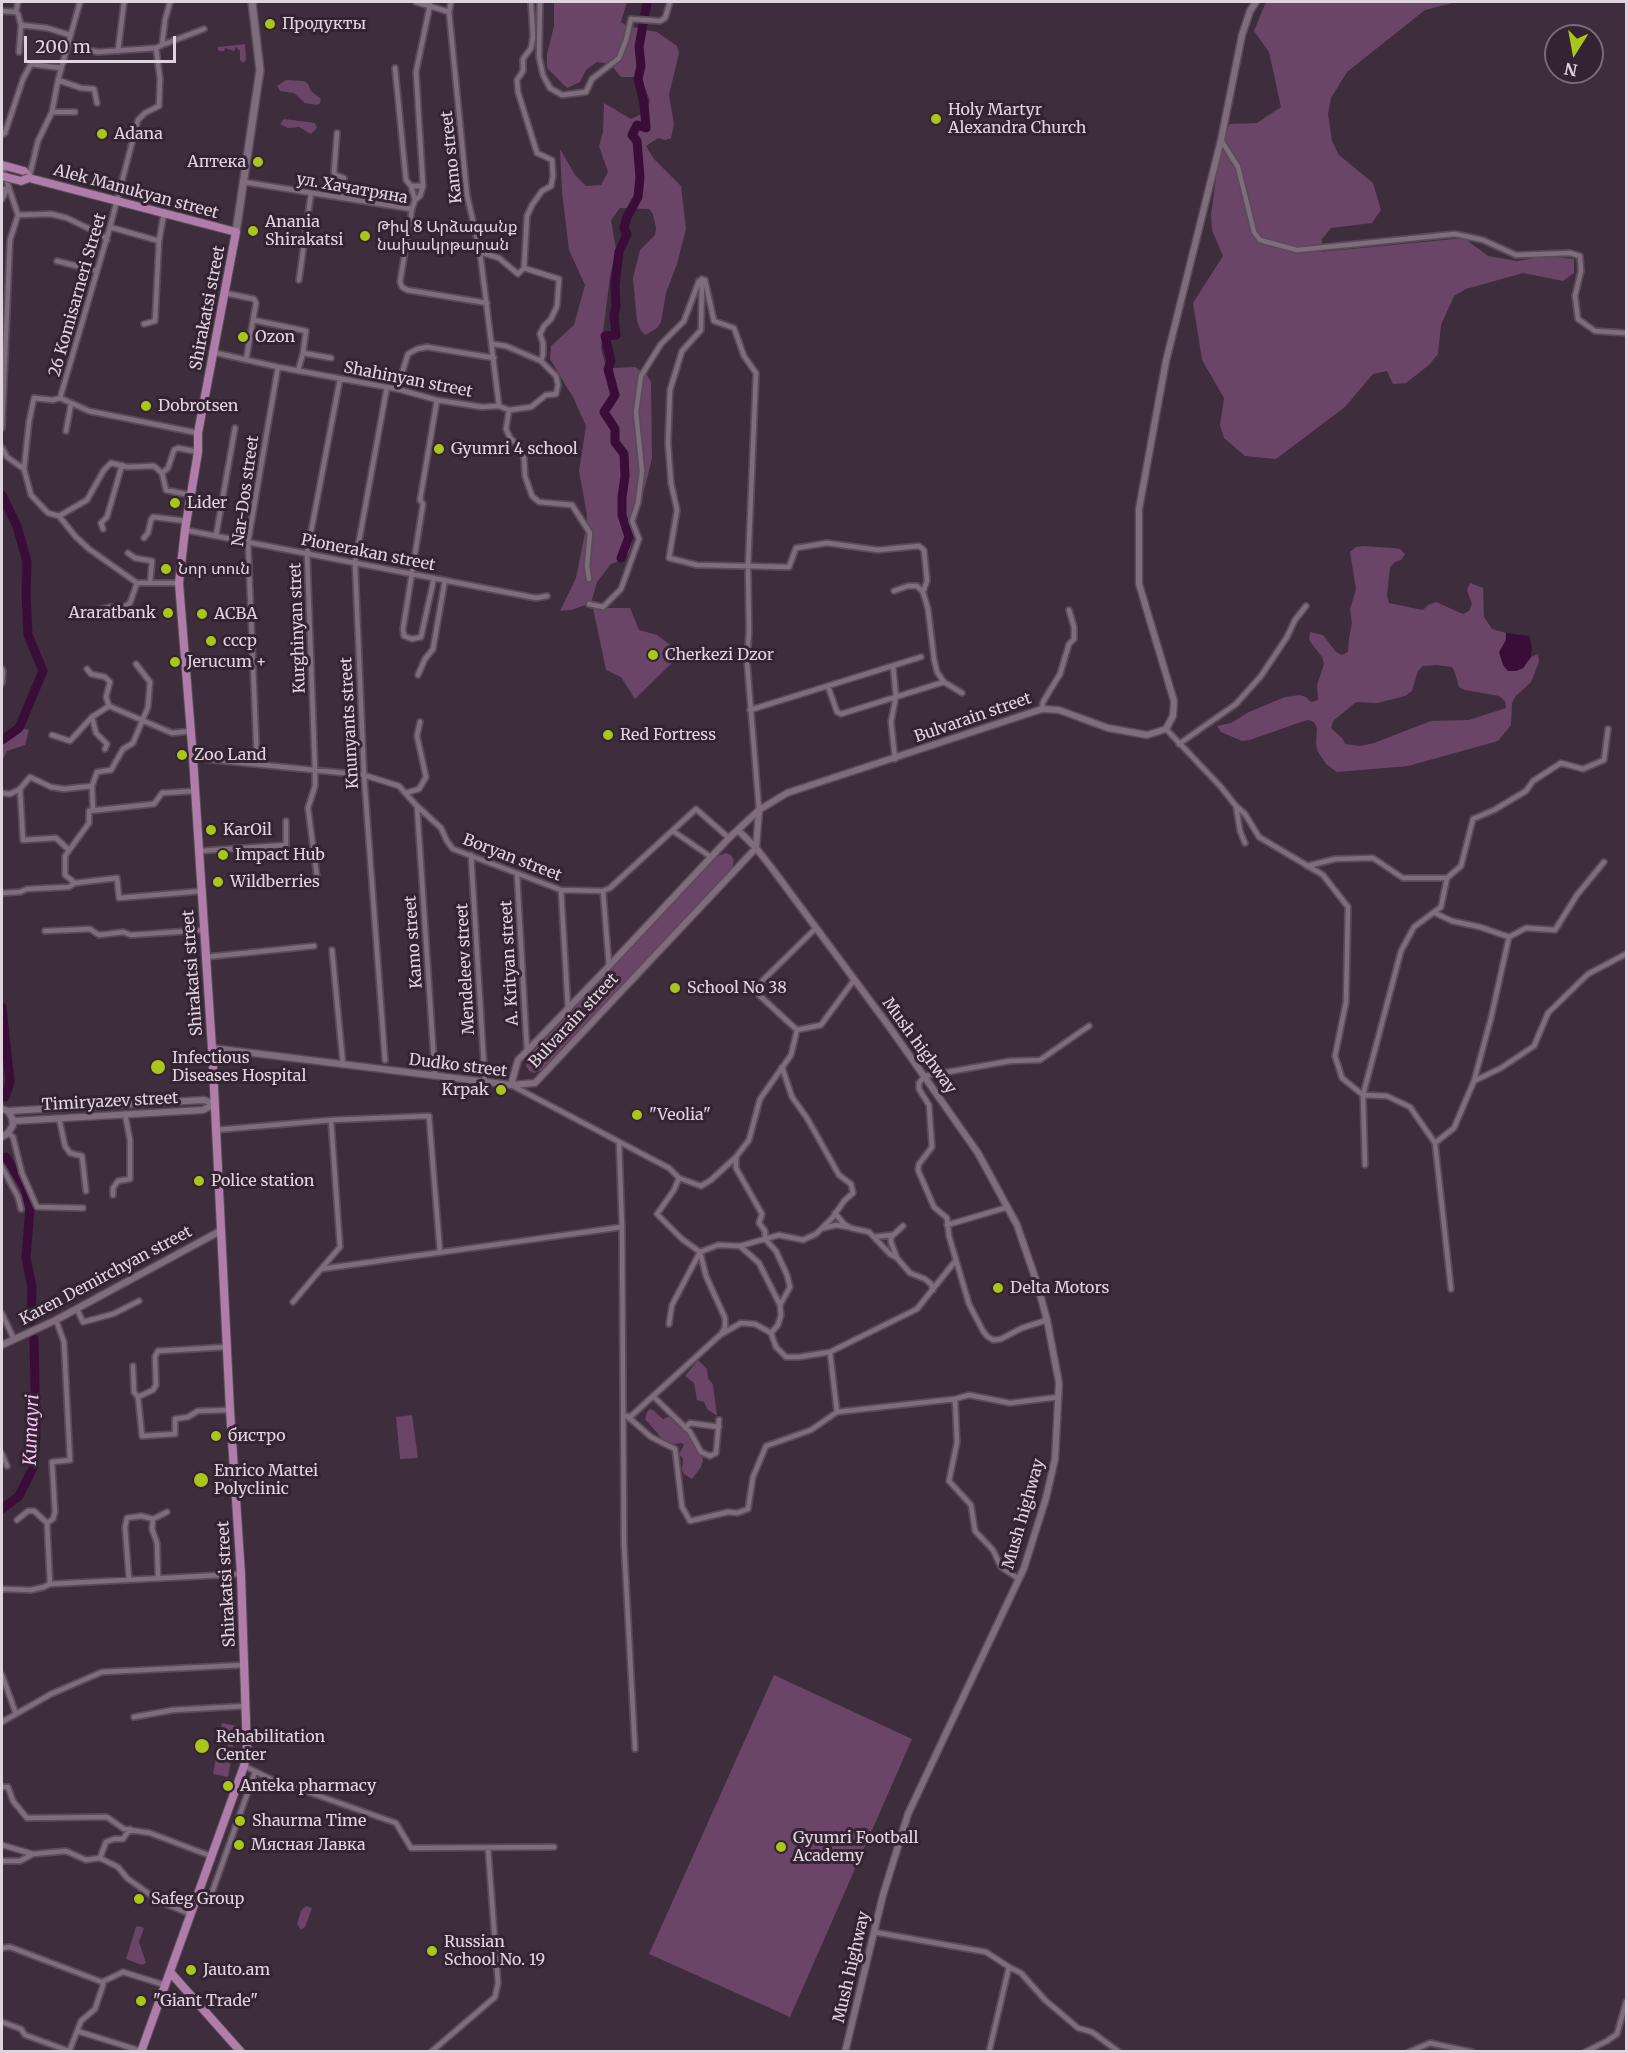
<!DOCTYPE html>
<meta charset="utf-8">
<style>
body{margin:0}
#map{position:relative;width:1628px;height:2053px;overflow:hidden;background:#3e2d3c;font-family:Merriweather,serif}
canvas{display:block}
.frame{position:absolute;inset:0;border:3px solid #e0d5df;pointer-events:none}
.north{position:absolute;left:1544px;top:24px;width:60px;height:60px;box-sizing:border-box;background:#342332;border:2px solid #796a77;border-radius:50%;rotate:191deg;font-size:16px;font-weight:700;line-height:24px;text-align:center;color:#e0d5df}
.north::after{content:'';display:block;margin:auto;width:21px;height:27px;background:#aac719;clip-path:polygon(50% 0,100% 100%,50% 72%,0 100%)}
.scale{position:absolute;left:24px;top:36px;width:152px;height:27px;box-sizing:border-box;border:3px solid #e0d5df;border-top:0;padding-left:8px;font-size:18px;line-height:21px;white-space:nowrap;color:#e0d5df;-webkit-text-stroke:4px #342332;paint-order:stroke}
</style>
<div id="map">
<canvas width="1628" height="2053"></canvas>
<div class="frame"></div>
<div class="north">N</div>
<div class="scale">200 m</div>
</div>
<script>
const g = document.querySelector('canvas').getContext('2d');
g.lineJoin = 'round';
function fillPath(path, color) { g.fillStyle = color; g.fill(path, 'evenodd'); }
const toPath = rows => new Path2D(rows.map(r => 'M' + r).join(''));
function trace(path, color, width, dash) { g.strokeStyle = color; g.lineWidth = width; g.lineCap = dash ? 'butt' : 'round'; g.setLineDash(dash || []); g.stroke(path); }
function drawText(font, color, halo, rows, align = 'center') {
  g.font = font + ' Merriweather,"Noto Sans Armenian",serif'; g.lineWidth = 6; g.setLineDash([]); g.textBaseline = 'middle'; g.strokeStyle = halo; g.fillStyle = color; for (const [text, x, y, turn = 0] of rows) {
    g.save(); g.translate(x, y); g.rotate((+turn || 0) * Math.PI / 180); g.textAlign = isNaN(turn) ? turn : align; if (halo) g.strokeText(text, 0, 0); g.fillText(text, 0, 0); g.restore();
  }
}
fillPath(toPath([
 [554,2,627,2,621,22,627,26,657,32,677,46,679,53,669,95,674,124,671,138,665,140,658,138,646,146,654,159,681,186,686,229,677,264,666,293,661,322,657,328,645,335,640,329,637,321,633,278,640,250,655,235,656,228,653,214,649,209,620,208,611,220,616,249,610,277,601,348,605,363,613,368,635,367,647,375,651,382,652,458,645,487,635,507,633,539,629,553,624,559,611,564,597,582,591,603,571,610,560,611,576,578,586,528,587,515,579,471,586,426,574,399,550,359,551,346,574,325,585,285,569,250,562,192,560,149,575,175,586,186,601,185,608,172,599,146,603,132,604,103,631,119,644,113,650,101,645,88,635,77,621,77,610,64,597,62,586,70,580,82,567,88,547,68,547,54,554,26],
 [1269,2,1456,2,1425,10,1347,72,1331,98,1328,114,1332,141,1339,155,1373,183,1381,210,1372,223,1331,228,1322,239,1321,252,1464,238,1488,256,1517,261,1546,256,1574,259,1574,273,1563,281,1523,273,1466,289,1454,296,1441,325,1438,354,1429,365,1406,383,1393,384,1387,371,1373,374,1345,407,1276,459,1245,456,1224,438,1220,425,1224,398,1202,360,1193,303,1223,256,1212,230,1211,215,1218,163,1229,124,1257,123,1281,107,1269,52,1254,31,1265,4],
 [245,44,246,60,243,63,240,60,240,51,236,47,234,51,225,48,224,51,219,51,218,49,218,47],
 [286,80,304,81,308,84,311,91,321,99,320,103,317,105,305,103,294,93,280,91,277,86],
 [284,119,315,123,317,128,311,134,299,127,288,128,280,124],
 [1363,546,1392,548,1400,549,1405,554,1401,560,1395,562,1390,567,1387,596,1389,603,1423,610,1428,605,1436,602,1463,614,1469,611,1472,604,1467,590,1470,583,1483,588,1484,617,1492,629,1506,633,1503,665,1508,671,1516,671,1523,668,1531,657,1538,654,1539,662,1531,682,1515,697,1512,703,1511,725,1498,741,1408,766,1337,772,1326,764,1318,752,1316,744,1317,728,1314,722,1308,720,1301,722,1250,740,1242,741,1221,732,1217,726,1231,723,1249,712,1285,697,1300,695,1306,697,1311,702,1318,700,1317,685,1324,664,1322,657,1309,640,1310,632,1323,635,1336,652,1342,655,1348,652,1349,638,1352,623,1350,609,1356,589,1350,552,1356,547],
 [1437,665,1452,667,1455,673,1459,687,1465,690,1499,696,1505,701,1506,708,1469,720,1431,721,1374,743,1360,746,1345,744,1343,739,1331,728,1333,721,1356,702,1377,703,1405,696,1412,691,1418,671,1423,666],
 [593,608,630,608,639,630,657,635,676,649,677,658,635,699,621,677,606,670],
 [24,729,29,730,25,745,7,751,3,759,2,758,2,744],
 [726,853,731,855,734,860,732,868,542,1070,534,1073,529,1071,526,1066,528,1057,718,856],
 [698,1360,707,1369,708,1378,713,1385,717,1416,707,1409,704,1402,697,1400,694,1383,685,1376],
 [650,1409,653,1410,663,1419,670,1416,673,1417,692,1438,696,1447,702,1453,703,1460,701,1467,692,1479,684,1474,682,1470,683,1459,679,1454,684,1445,682,1443,673,1444,664,1441,645,1419,647,1412],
 [412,1415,418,1458,400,1459,396,1417],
 [774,1675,912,1739,790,2017,649,1954],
 [222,1723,237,1726,233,1747,217,1744],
 [217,1752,232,1755,228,1777,213,1774],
 [306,1906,312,1908,305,1927,301,1930,297,1924,301,1911],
 [138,1926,144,1928,139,1942,146,1963,142,1965,126,1959,136,1927]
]), '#6b4568');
fillPath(toPath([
 [1506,633,1529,636,1532,647,1531,657,1523,668,1516,671,1508,671,1503,665,1499,652,1506,640]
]), '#3a0c38');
trace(toPath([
 [2,495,17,526,27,562,26,593,28,635,43,671,19,728,2,740],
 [621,558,629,537,622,515,622,497,625,476,624,454,615,442,615,429,604,412,615,395,608,369,611,361,605,336,616,335,614,315,616,306,615,285,619,252,627,234,624,228,627,217,638,197,640,177,637,141,632,135,637,125,646,128,644,103,638,79,641,66,639,47,647,2],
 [2,1007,10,1082,5,1097],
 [6,1157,25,1188,30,1208,26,1258,32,1287,31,1321],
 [2,1509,19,1496,33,1468,36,1438,34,1339]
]), '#3a0c38', 9);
const minor = toPath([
 [416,2,449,12],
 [451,2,449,12,467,195,480,252,499,406],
 [540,2,539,57,543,75,550,88,562,95,586,92,592,79,619,58,626,40,631,19,660,21,665,18,670,2],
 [2,11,16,12,18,14,21,25,19,52],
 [16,12,18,2],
 [21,25,47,28,70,35],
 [162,45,204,29],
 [88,50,98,52,156,48],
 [118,51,124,2],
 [395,68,406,180,411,186,423,186],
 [58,80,81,88,94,89,97,103],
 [52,112,75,112],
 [337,133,334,172,336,175,344,178,342,198],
 [2,135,5,133,23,79,31,64,61,68],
 [1221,140,1238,167,1254,232,1260,240,1297,250,1455,234,1483,240,1516,255,1570,253,1580,256,1581,271,1575,296,1578,319,1595,331,1626,333],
 [2,167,18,215,51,214,67,218,102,235,107,240],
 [29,178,38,141,52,112,58,80,80,2],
 [244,182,412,209,400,282,402,287,407,290,487,303],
 [411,186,415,200,412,209],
 [2,190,8,188,2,199],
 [415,200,420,196,423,186,416,72,430,5],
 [110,227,159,241],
 [480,252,499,258,518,274,524,268],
 [57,261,97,271],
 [524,268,527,216,532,205,542,191,551,186,553,176,552,160,537,153,518,92,517,80,523,71,523,59,531,48,533,37,531,2],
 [702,279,701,330,682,351,670,390,668,443,671,483,677,510,669,558,697,565,789,567,796,548,827,543,878,550,919,546,924,550,927,581,923,592,928,609,934,659,937,672,944,682],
 [299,280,311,193],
 [225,293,254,299,256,303,253,320,306,331,303,353],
 [144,324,155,321,159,241,164,213],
 [493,344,506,346,541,361,543,354,543,343,540,334,544,326,551,319,557,306,559,279,524,268],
 [212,352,278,367,397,389,437,400,482,407,499,406,509,410,531,407,546,395,556,394,558,385,556,376,541,361],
 [246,360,253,320],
 [298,371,303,353,331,358],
 [397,389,408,354,417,349,427,347,494,358],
 [60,398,110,227,138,120,145,113,159,106,160,79,156,48,162,45,165,20,170,2],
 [509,410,506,429,510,438,520,447,524,458,525,476,532,496,539,502,572,505,590,533,587,566,589,579],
 [2,428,10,240,18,215],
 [66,431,71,404],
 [2,448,7,457,24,469],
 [162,473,168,468,174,450,178,448,198,452],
 [59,516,87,500,104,470,111,463,127,467,154,466,162,473,166,490,190,495],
 [103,529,101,523,107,517,122,465],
 [185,530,536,598,547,596],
 [216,536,235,428],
 [144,538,148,533,151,520,153,517,186,521],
 [128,553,135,558,152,561,150,583],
 [434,578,421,637,412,639,404,636,403,629,423,504,420,500,437,400],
 [179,583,137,583,89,549,76,537,59,516,48,513,31,495,24,469,29,422,34,398,53,400,60,398,89,411,198,433],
 [894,591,908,586,917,586,923,592],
 [589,604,603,607,621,589,639,539,632,521,638,503,642,471,636,412,641,376,661,344,684,321,699,281,705,280,714,321,734,328,744,356,756,373,748,567,749,631,747,662,759,810],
 [102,609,110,607,123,608,130,603,137,583],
 [893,666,896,696,891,722,895,759],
 [2,669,3,671,2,683],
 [87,669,91,674,105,677,110,682,106,697,109,706],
 [418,675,425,659,433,649,445,580],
 [828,686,837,712,841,714,944,682,962,693],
 [1042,709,1043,702,1060,674,1069,644,1074,639,1074,627,1069,610],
 [750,710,921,657],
 [92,717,96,733,107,744,105,749],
 [1166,729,1221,787,1236,806,1240,831,1245,843],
 [52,735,70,741,92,717,109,706,172,733,191,731],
 [1179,744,1236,704,1261,676,1287,637,1295,620,1306,606],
 [193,758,364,775,399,786,416,805,441,828,447,841,453,849,561,890,603,891,610,888,696,809,729,838],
 [257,763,248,542,278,367],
 [92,786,97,772,111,770,123,749,133,743,148,707,150,682,136,664],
 [195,791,162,793,154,804,89,811,89,823,65,856,65,875,75,883,117,878,119,898,202,891],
 [2,793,10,794,20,789],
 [406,793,419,789,426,777,417,736,420,722],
 [417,806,435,1076],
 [1236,806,1245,814,1259,837,1323,875,1348,907,1346,1002,1335,1056,1342,1078,1363,1095,1387,1096,1410,1107,1435,1143],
 [673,831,711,857],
 [69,850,56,838,23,840,20,789,30,777,51,787,64,789,92,786,93,810],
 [199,851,286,845,286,821],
 [471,855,485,1082],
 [1307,866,1335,859,1373,858,1403,878,1447,878],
 [517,875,527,1051],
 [317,877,308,808,315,786,315,770,307,553,340,379],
 [561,890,568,1009],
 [603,891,609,966],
 [2,893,20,892,27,889,69,887,75,883],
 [1435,913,1452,921,1480,927,1509,937],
 [45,931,90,929,99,935,123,932,131,935,204,930],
 [332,950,343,1065],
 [206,957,314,946],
 [797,1030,759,995,758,989,763,980,816,928],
 [385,1060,364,775,355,563,387,387],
 [1474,1081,1501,1068,1534,1046,1548,1013,1588,974,1626,954],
 [511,1085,669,1168,679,1178,701,1186,711,1180,736,1157],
 [59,1118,65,1146,70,1153,82,1156,86,1191],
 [216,1130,331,1120,429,1116,440,1252],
 [8,1133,13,1137,22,1173,37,1207,83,1208],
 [619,1142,622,1227,624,1544,635,1749],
 [1365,1165,1363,1095,1401,951,1414,927,1441,907,1447,878,1461,866,1473,819,1494,810,1526,791,1533,781,1561,763,1583,769,1604,760,1608,729],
 [2,1167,18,1197,21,1209],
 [679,1178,674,1190,657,1214,682,1239,700,1252,718,1245,740,1246,759,1263,780,1305,781,1315,778,1325,771,1333],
 [113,1195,113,1188,118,1181,130,1179,130,1140,125,1114],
 [835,1213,844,1224,851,1228,869,1232,890,1254,897,1258,910,1273,925,1279,931,1284,933,1290],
 [947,1225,1008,1207],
 [824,1228,836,1225,848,1227],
 [874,1237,891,1235],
 [740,1246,779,1235,803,1240,816,1234,833,1217,844,1201,853,1193,851,1184,839,1175,807,1118,792,1097,782,1067],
 [897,1258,891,1242,891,1237,903,1226],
 [321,1269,340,1247,331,1120],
 [1451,1289,1435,1143,1454,1128,1474,1081,1491,1018,1509,937,1526,928,1555,930,1577,895,1604,862],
 [293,1302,321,1269,622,1227],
 [780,1305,790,1287,787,1275,776,1251,765,1239,765,1231,759,1223,762,1214,736,1168,736,1157,749,1140,760,1099,791,1055,797,1030,821,1025,854,980],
 [77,1309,83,1322,113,1314,139,1301],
 [2,1314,14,1339],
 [56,1320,64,1342,70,1460,52,1462,55,1512,53,1519,47,1523,50,1584,241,1574],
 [1047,1320,1022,1328,1001,1339,993,1340,987,1336,983,1331,969,1304,949,1236,947,1218,934,1207,918,1170,919,1164,932,1147,929,1105,919,1089,919,1083,925,1076,1010,1061,1040,1060,1089,1026],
 [669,1324,672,1305,700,1252,706,1276,725,1318,725,1328,722,1332],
 [227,1347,158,1351,155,1357,156,1385,153,1390,138,1397,142,1436,175,1434,175,1419,188,1417,198,1411,230,1410],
 [830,1352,837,1412,955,1399,969,1395,1010,1403,1059,1397],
 [133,1366,134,1392,138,1397],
 [654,1397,690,1432,701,1452,710,1456,716,1453,719,1420],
 [955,1399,957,1442,949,1481,971,1505,975,1531,993,1550,1001,1567,1019,1579],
 [627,1416,651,1437,675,1449,682,1507,690,1521,728,1512,737,1513,748,1509,753,1477,766,1446,811,1430,837,1412],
 [629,1418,720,1335,741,1323,755,1324,771,1333,776,1347,786,1357,799,1357,830,1352,917,1309,956,1260],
 [685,1428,690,1423,719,1427],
 [2,1454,7,1466],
 [153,1519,152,1529,157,1543,158,1577],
 [17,1520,28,1511,34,1511,47,1523],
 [129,1579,125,1527,127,1518,141,1516,153,1519,167,1512],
 [2,1589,31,1590,44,1587,50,1584],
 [2,1675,16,1714],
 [134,1717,173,1710,246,1706],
 [2,1722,51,1694,102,1672,244,1665],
 [244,1766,271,1779,396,1823,411,1848,554,1847],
 [2,1787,8,1787,13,1801,27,1818,107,1817,124,1829,150,1833,211,1856],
 [2,1845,33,1854,66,1851,86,1860,100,1858,118,1867,127,1878,159,1901,190,1914],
 [100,1858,106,1842,114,1839,123,1839,130,1829],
 [2,1861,20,1861,33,1854],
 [197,1897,209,1901,255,1772],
 [874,1932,986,1952,1009,1967],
 [2,1948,10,1947,102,1982],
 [102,1982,123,1972,165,1985],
 [2,2022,21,2029,25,2035,69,2051],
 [77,2031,141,2051],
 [69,2052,81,2021,95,2009,103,1985,102,1982],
 [431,2052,495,1997,498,1983,488,1848],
 [989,2052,1009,1967,1021,1973,1045,2000,1078,2028,1092,2032,1119,2052],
 [1409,2052,1430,2043,1472,2052],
 [1585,2052,1607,2041,1617,2034,1626,2002]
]);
const tertiary = toPath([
 [738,830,756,848,771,867,888,1025,978,1153,1017,1225,1037,1283,1047,1320,1059,1383,1055,1459,1046,1498,1024,1568,908,1814,883,1895,845,2052],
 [212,1048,511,1085,535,1083,756,848,759,811],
 [511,1085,518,1060,527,1051,609,966,729,838,759,810,787,793,1042,709,1059,710,1108,728,1147,735,1166,729,1173,716,1174,701,1139,584,1139,509,1166,361,1221,140,1242,35,1250,11,1256,2],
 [2,1109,8,1111,204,1100,215,1104],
 [13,1121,203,1110,215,1104],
 [2,1137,8,1133,13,1125,12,1118,8,1111],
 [2,1345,56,1320,222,1230]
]);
const secondary = toPath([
 [236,232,260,70,252,2]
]);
const primary = toPath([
 [2,165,24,171,29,178,236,232,198,433,198,452,185,530,179,583,193,758,212,1048,230,1410,241,1574,247,1752,244,1766,141,2052],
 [170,1972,241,2052]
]);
trace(minor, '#594b58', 8);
trace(tertiary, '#594b58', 9);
trace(secondary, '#594b58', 10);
trace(primary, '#594b58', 10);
trace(minor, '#7f6c7d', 4.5);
trace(tertiary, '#7f6c7d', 6);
trace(secondary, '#7f6c7d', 7);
trace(primary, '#b07dab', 8);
const primaryBridge = toPath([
 [2,176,21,181,29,178]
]);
trace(primaryBridge, '#594b58', 10, []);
trace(primaryBridge, '#b07dab', 8);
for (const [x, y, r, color] of [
 [270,24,6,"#aac719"],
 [936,119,6,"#aac719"],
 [102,134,6,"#aac719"],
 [258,162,6,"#aac719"],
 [253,231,6,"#aac719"],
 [365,236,6,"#aac719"],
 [243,337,6,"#aac719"],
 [146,406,6,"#aac719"],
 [439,449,6,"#aac719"],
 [175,503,6,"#aac719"],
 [166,569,6,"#aac719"],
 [168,613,6,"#aac719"],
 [202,614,6,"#aac719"],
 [211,641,6,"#aac719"],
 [653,655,6,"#aac719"],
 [175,662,6,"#aac719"],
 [608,735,6,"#aac719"],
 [182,755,6,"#aac719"],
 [211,830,6,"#aac719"],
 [223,855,6,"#aac719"],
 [218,882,6,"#aac719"],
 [675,988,6,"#aac719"],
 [158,1067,8,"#aac719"],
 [501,1090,6,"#aac719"],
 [637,1115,6,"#aac719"],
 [199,1181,6,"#aac719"],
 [998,1288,6,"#aac719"],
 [216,1436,6,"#aac719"],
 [201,1480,8,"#aac719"],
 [202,1746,8,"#aac719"],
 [228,1786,6,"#aac719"],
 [240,1821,6,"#aac719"],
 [239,1845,6,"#aac719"],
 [781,1847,6,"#aac719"],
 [139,1899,6,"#aac719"],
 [432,1951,6,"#aac719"],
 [191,1970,6,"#aac719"],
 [141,2001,6,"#aac719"]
]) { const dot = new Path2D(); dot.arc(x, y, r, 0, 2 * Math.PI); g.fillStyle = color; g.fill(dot); trace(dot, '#342332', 2); }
drawText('16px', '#e0d5df', '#342332', [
 ["Продукты",282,24],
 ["Holy Martyr",948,110],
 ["Alexandra Church",948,128],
 ["Adana",114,134],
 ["Аптека",246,162,"right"],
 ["Anania",265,222],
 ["Shirakatsi",265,240],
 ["Թիվ 8 Արձագանք",377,227],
 ["նախակրթարան",377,245],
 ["Ozon",255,337],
 ["Dobrotsen",158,406],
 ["Gyumri 4 school",451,449],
 ["Lider",187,503],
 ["Նոր տուն",178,569],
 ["Araratbank",156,613,"right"],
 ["ACBA",214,614],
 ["ссср",223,641],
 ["Cherkezi Dzor",665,655],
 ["Jerucum +",187,662],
 ["Red Fortress",620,735],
 ["Zoo Land",194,755],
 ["KarOil",223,830],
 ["Impact Hub",235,855],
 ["Wildberries",230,882],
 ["School No 38",687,988],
 ["Infectious",172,1058],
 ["Diseases Hospital",172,1076],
 ["Krpak",489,1090,"right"],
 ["\"Veolia\"",649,1115],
 ["Police station",211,1181],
 ["Delta Motors",1010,1288],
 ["бистро",228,1436],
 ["Enrico Mattei",214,1471],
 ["Polyclinic",214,1489],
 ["Rehabilitation",216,1737],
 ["Center",216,1755],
 ["Anteka pharmacy",240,1786],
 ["Shaurma Time",252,1821],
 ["Gyumri Football",793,1838],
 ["Academy",793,1856],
 ["Мясная Лавка",251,1845],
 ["Safeg Group",151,1899],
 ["Russian",444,1942],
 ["School No. 19",444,1960],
 ["Jauto.am",203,1970],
 ["\"Giant Trade\"",153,2001]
], 'left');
drawText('16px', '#e0d5df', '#342332', [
 ["Kamo street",452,157,-96],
 ["ул. Хачатряна",352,189,10],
 ["Alek Manukyan street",136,192,15],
 ["26 Komisarneri Street",78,295,-74],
 ["Shirakatsi street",208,308,-79],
 ["Shahinyan street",408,380,11],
 ["Nar-Dos street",246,491,-82],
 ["Pionerakan street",368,553,11],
 ["Kurghinyan stret",298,628,-92],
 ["Bulvarain street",973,718,-19],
 ["Knunyants street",350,723,-93],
 ["Boryan street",512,858,21],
 ["Kamo street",414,942,-94],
 ["A. Krityan street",510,963,-93],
 ["Mendeleev street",466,969,-93],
 ["Shirakatsi street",193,973,-94],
 ["Bulvarain street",574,1021,-47],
 ["Mush highway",919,1046,54],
 ["Dudko street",458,1066,7],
 ["Timiryazev street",110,1102,-3],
 ["Karen Demirchyan street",106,1276,-28],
 ["Mush highway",1024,1514,-74],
 ["Shirakatsi street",227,1584,-93],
 ["Mush highway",852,1967,-77]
]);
drawText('italic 18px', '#fbbff5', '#342332', [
 ["Kumayri",32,1430,-88]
]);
</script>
